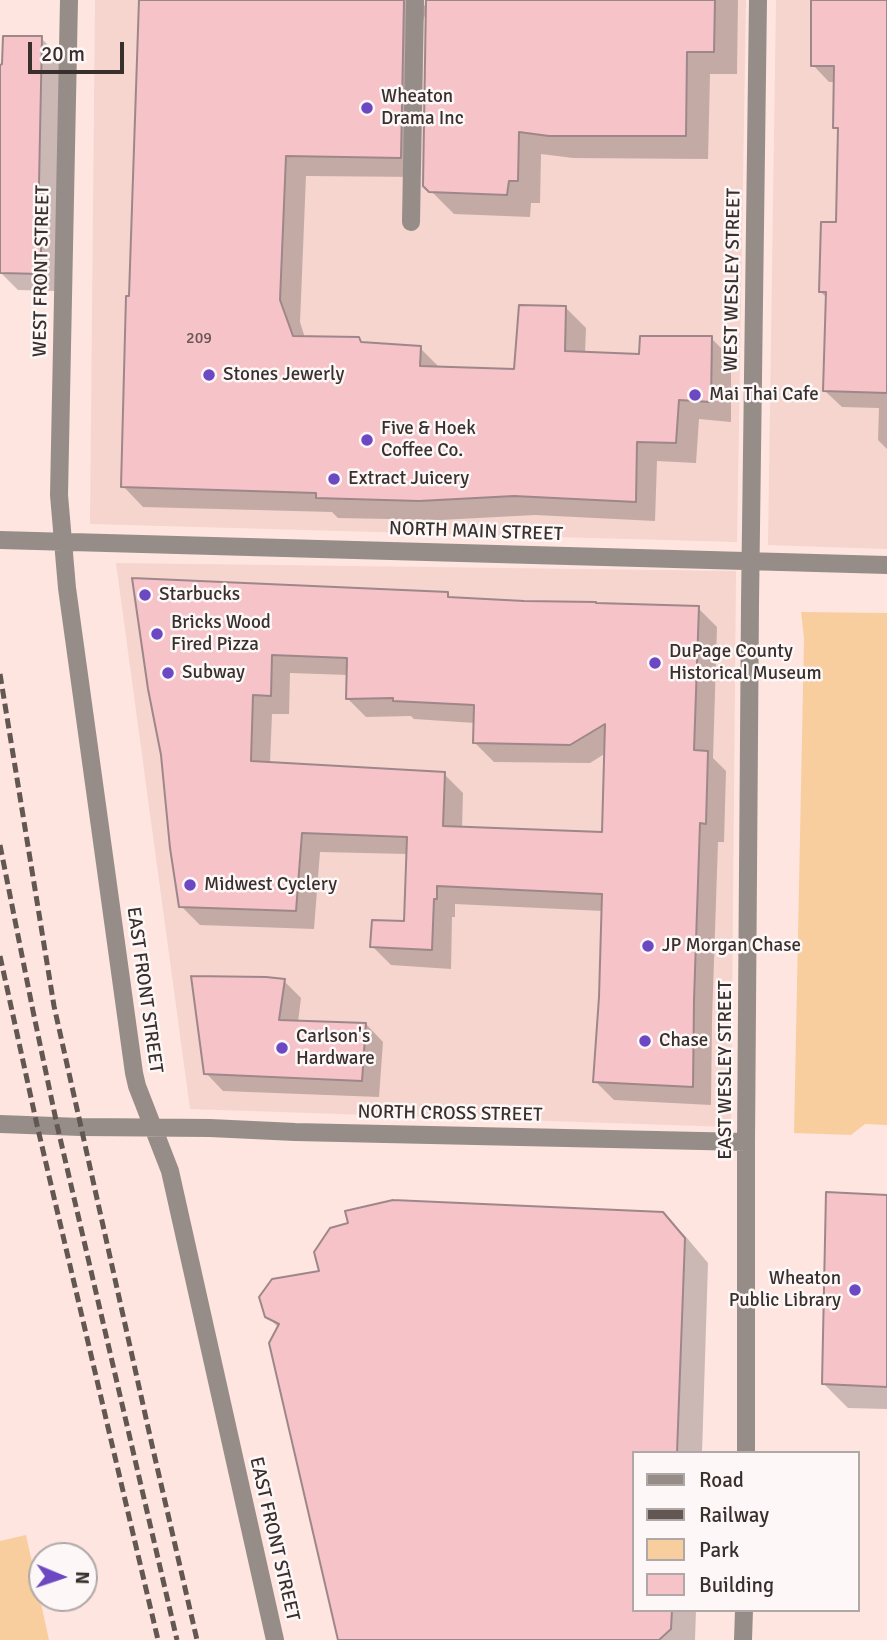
<!DOCTYPE html>
<style>
body{margin:0}
#map{position:relative;width:887px;height:1640px;overflow:hidden;background:#fee5e0;font-family:Signika,sans-serif}
canvas{display:block}
.legend{position:absolute;left:632px;top:1451px;width:228px;height:161px;box-sizing:border-box;background:#fdf8f7;border:2px solid #afa8a7;margin:0;padding:9px 12px;list-style:none;font-size:21px;color:#39302e}
.legend li{display:flex;align-items:center;gap:14px;height:35px}
.legend b{width:35px;border:2px solid #afa8a7}
.north{position:absolute;left:28px;top:1542px;width:70px;height:70px;box-sizing:border-box;background:#fdf8f7;border:2px solid #afa8a7;border-radius:50%;rotate:92deg;font-size:19px;font-weight:700;line-height:28px;text-align:center;color:#39302e}
.north::after{content:'';display:block;margin:auto;width:24px;height:32px;background:#6c49c2;clip-path:polygon(50% 0,100% 100%,50% 72%,0 100%)}
.scale{position:absolute;left:28px;top:42px;width:96px;height:32px;box-sizing:border-box;border:4px solid #39302e;border-top:0;padding-left:9px;font-size:21px;line-height:24px;white-space:nowrap;color:#39302e;-webkit-text-stroke:5px #fdf8f7;paint-order:stroke}
</style>
<div id="map">
<canvas width="887" height="1640"></canvas>
<ul class="legend">
<li><b style="height:9px;background:#968d88"></b>Road</li>
<li><b style="height:9px;background:#635754"></b>Railway</li>
<li><b style="height:19px;background:#f9ce9e"></b>Park</li>
<li><b style="height:19px;background:#f6c3c9"></b>Building</li>
</ul>
<div class="north">N</div>
<div class="scale">20 m</div>
</div>
<script>
const g = document.querySelector('canvas').getContext('2d');
g.lineJoin = 'round';
function fillPath(path, color) { g.fillStyle = color; g.fill(path, 'evenodd'); }
const toPath = rows => new Path2D(rows.map(r => 'M' + r).join(''));
function trace(path, color, width, dash) { g.strokeStyle = color; g.lineWidth = width; g.lineCap = dash ? 'butt' : 'round'; g.setLineDash(dash || []); g.stroke(path); }
function drawText(font, color, halo, rows, align = 'center') {
  g.font = font + ' Signika,sans-serif'; g.lineWidth = 5; g.setLineDash([]); g.textBaseline = 'middle'; g.strokeStyle = halo; g.fillStyle = color; for (const [text, x, y, turn = 0] of rows) {
    g.save(); g.translate(x, y); g.rotate((+turn || 0) * Math.PI / 180); g.textAlign = isNaN(turn) ? turn : align; if (halo) g.strokeText(text, 0, 0); g.fillText(text, 0, 0); g.restore();
  }
}
fillPath(toPath([
 [95,0,746,0,737,542,90,524],
 [776,0,887,0,887,549,768,545],
 [116,563,736,571,731,1127,190,1109]
]), '#f5d5ce');
fillPath(toPath([
 [801,612,887,613,887,1125,865,1124,851,1135,794,1133,804,638],
 [26,1535,49,1640,0,1640,0,1541]
]), '#f9ce9e');
fillPath(toPath([
 [140,0,419,0,428,9,428,0,738,0,737,74,710,74,708,159,573,158,541,154,540,203,531,203,530,217,454,214,425,185,427,9,423,21,420,177,306,176,300,322,305,338,359,338,364,344,420,348,441,369,516,371,566,308,586,328,585,354,640,355,711,338,731,358,731,422,699,419,696,463,657,461,655,521,535,515,440,520,338,518,332,512,143,507,123,486,131,298],
 [814,0,887,0,887,449,878,440,879,408,842,407,825,391,827,298,820,291,838,224,840,132,835,127,836,82,829,82,813,65],
 [41,38,59,56,58,291,18,290,0,272,0,66],
 [447,594,452,599,698,608,717,627,713,758,726,771,724,842,718,842,712,1020,711,1105,614,1100,595,1081,600,997,603,911,455,904,455,917,452,917,451,969,391,965,372,946,406,923,408,854,320,852,314,929,200,925,181,906,162,755,149,688],
 [290,673,348,675,347,698,366,717,411,716,414,719,475,723,475,743,494,762,590,763,606,753,603,834,462,829,463,793,444,774,270,763,272,714,289,714],
 [284,981,301,998,298,1022,366,1024,383,1042,379,1097,223,1091,206,1073],
 [887,1197,887,1409,848,1408,824,1384],
 [662,1213,687,1238,708,1263,702,1453,633,1453,633,1610,696,1610,695,1640,340,1640,279,1328,267,1316]
]), '#0003');
const building = toPath([
 [139,0,404,0,401,158,286,156,280,300,293,336,359,337,361,342,421,346,420,366,514,369,519,305,566,306,565,351,639,354,640,336,712,336,711,402,679,400,676,443,637,442,636,502,514,496,419,501,316,498,316,493,121,487,126,296,129,296,139,0],
 [426,0,715,0,714,52,687,52,686,136,549,136,519,132,518,181,509,181,507,195,429,192,423,186,426,0],
 [811,0,887,0,887,393,823,391,826,292,819,292,821,222,836,222,838,128,833,128,834,66,811,66,811,0],
 [3,36,42,36,38,233,41,233,41,274,0,273,0,65,2,64,3,36],
 [132,578,448,592,448,597,524,601,596,602,596,603,699,606,694,750,708,751,706,824,700,823,694,1000,693,1087,593,1082,599,997,602,894,437,886,437,899,434,899,432,950,370,947,372,920,404,921,407,837,302,833,296,911,179,907,170,848,161,755,148,689,132,578],
 [272,655,347,658,346,699,393,698,393,701,474,705,473,743,570,745,605,724,602,832,443,826,445,772,251,761,253,695,271,696,272,655],
 [191,976,266,977,285,979,279,1020,366,1023,362,1081,204,1074,191,976],
 [826,1192,887,1195,887,1387,822,1384,826,1192],
 [393,1200,663,1212,685,1238,677,1453,633,1453,633,1610,672,1610,671,1629,659,1640,338,1640,269,1343,279,1324,265,1317,259,1297,272,1279,319,1271,314,1252,330,1228,348,1223,345,1211,393,1200]
]);
fillPath(building, '#f6c3c9');
trace(building, '#9e878a', 2);
trace(toPath([
 [69,0,59,495,67,588,134,1073,137,1086,170,1171,275,1640],
 [411,222,415,0],
 [0,540,887,565],
 [0,1124,81,1127,210,1128,295,1132,746,1142],
 [746,1453,746,1142,750,603,758,0],
 [743,1640,744,1610]
]), '#968d88', 18);
trace(toPath([
 [0,674,54,1006,152,1445,197,1640],
 [0,845,33,1011,57,1125,177,1640],
 [0,956,37,1125,158,1640]
]), '#635754', 5, [10, 5]);
for (const [x, y, r, color] of [
 [367,108,7,"#6c49c2"],
 [209,375,7,"#6c49c2"],
 [695,395,7,"#6c49c2"],
 [367,440,7,"#6c49c2"],
 [334,479,7,"#6c49c2"],
 [145,595,7,"#6c49c2"],
 [157,634,7,"#6c49c2"],
 [655,663,7,"#6c49c2"],
 [168,673,7,"#6c49c2"],
 [190,885,7,"#6c49c2"],
 [648,946,7,"#6c49c2"],
 [645,1041,7,"#6c49c2"],
 [282,1048,7,"#6c49c2"],
 [855,1290,7,"#6c49c2"]
]) { const dot = new Path2D(); dot.arc(x, y, r, 0, 2 * Math.PI); g.fillStyle = color; g.fill(dot); trace(dot, '#fdf8f7', 2.5); }
drawText('16px', '#685555', null, [
 ["209",199,339]
]);
drawText('19px', '#39302e', '#fdf8f7', [
 ["Wheaton",381,97],
 ["Drama Inc",381,119],
 ["Stones Jewerly",223,375],
 ["Mai Thai Cafe",709,395],
 ["Five & Hoek",381,429],
 ["Coffee Co.",381,451],
 ["Extract Juicery",348,479],
 ["Starbucks",159,595],
 ["Bricks Wood",171,623],
 ["Fired Pizza",171,645],
 ["DuPage County",669,652],
 ["Historical Museum",669,674],
 ["Subway",182,673],
 ["Midwest Cyclery",204,885],
 ["JP Morgan Chase",662,946],
 ["Carlson's",296,1037],
 ["Hardware",296,1059],
 ["Chase",659,1041],
 ["Wheaton",841,1279,"right"],
 ["Public Library",841,1301,"right"]
], 'left');
drawText('19px', '#39302e', '#fdf8f7', [
 ["WEST FRONT STREET",42,271,-89],
 ["WEST WESLEY STREET",733,280,-89],
 ["NORTH MAIN STREET",476,532,2],
 ["EAST FRONT STREET",144,990,82],
 ["EAST WESLEY STREET",726,1070,-90],
 ["NORTH CROSS STREET",450,1114,1],
 ["EAST FRONT STREET",274,1539,77]
]);
</script>
